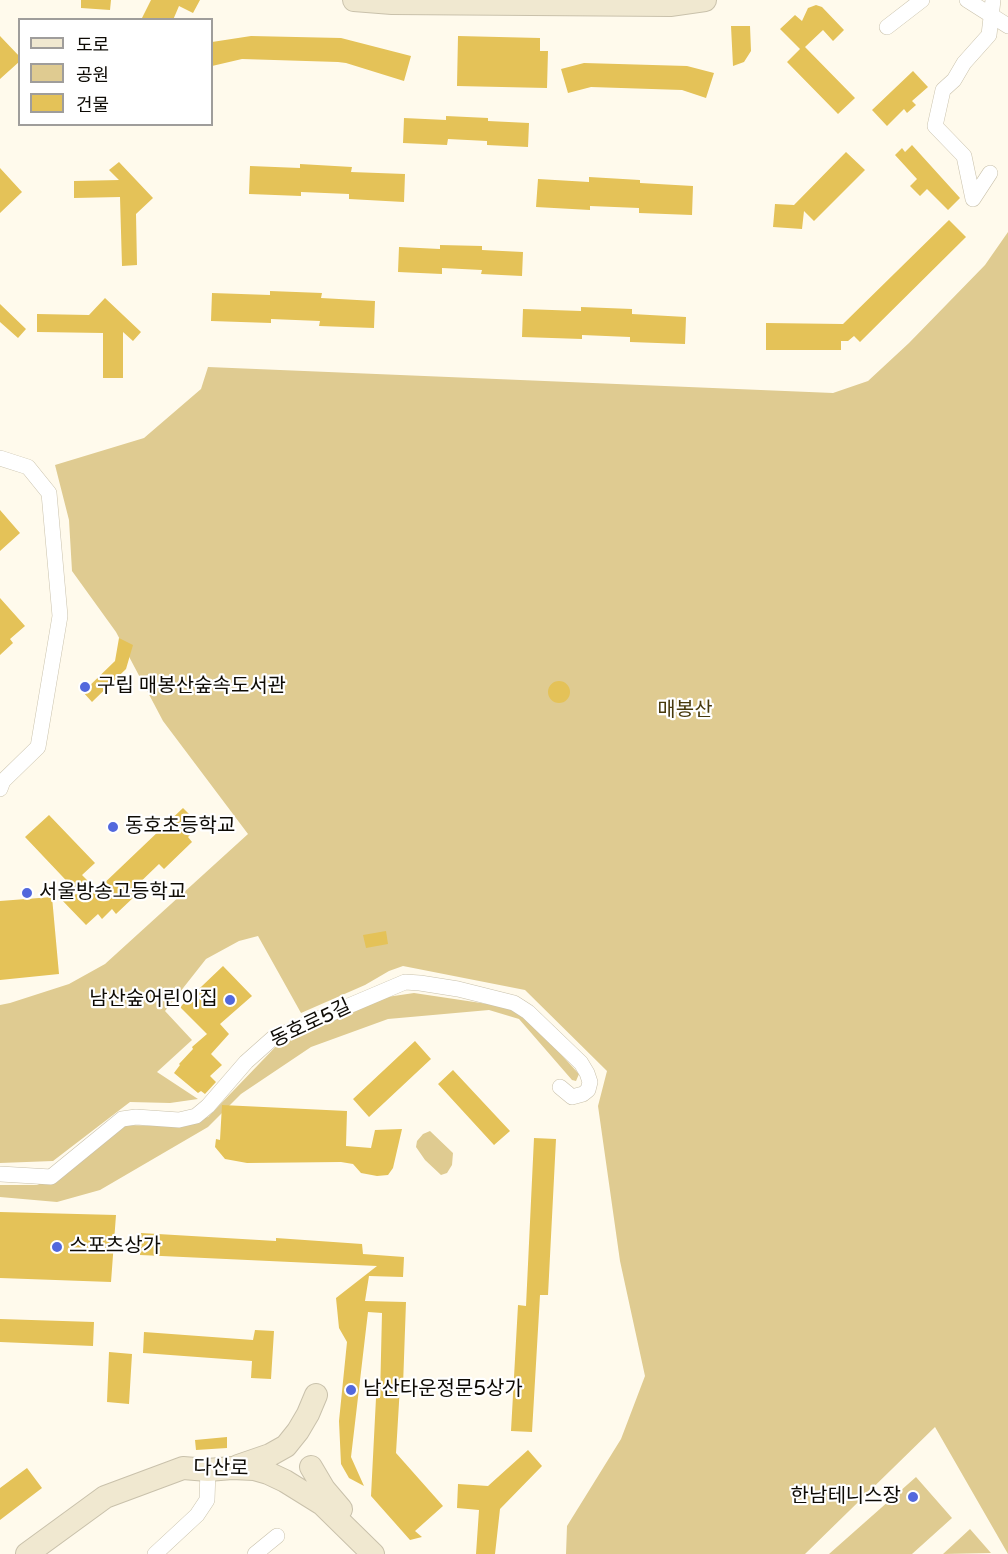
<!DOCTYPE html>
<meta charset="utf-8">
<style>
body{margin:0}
#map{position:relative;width:1008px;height:1554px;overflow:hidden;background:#fffaec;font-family:"Varela Round","Noto Sans KR",sans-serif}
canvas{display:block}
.legend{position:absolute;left:18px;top:18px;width:195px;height:108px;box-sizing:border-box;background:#fff;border:2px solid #9f9d9b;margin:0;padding:8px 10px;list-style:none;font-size:18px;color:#0e0b05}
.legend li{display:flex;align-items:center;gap:12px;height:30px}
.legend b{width:30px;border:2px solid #9f9d9b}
</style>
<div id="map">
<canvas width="1008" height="1554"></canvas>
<ul class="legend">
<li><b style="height:8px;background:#f0e8d0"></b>도로</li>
<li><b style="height:16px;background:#dfcb91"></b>공원</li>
<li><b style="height:16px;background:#e4c258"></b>건물</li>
</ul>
</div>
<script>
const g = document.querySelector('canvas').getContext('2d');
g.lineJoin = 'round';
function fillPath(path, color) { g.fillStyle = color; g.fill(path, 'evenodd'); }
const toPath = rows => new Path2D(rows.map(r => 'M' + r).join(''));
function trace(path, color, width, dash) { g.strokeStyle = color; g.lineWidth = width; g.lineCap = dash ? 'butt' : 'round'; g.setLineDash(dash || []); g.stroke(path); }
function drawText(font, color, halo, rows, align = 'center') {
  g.font = font + ' "Varela Round","Noto Sans KR",sans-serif'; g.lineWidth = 4.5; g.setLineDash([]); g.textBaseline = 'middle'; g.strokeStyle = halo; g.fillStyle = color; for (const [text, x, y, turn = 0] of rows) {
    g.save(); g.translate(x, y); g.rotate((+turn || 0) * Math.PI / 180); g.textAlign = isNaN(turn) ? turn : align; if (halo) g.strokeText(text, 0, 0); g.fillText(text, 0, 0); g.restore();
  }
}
fillPath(toPath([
 [1008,232,1008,1554,935,1427,805,1554,566,1554,567,1526,621,1439,645,1376,620,1261,598,1106,607,1071,525,990,403,966,389,971,365,985,301,1013,258,936,239,941,206,959,165,1011,192,1040,157,1072,198,1099,170,1103,130,1102,53,1161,0,1163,0,1005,10,1003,69,984,105,964,248,834,163,721,116,632,72,571,69,520,55,465,144,438,201,389,208,367,833,393,868,381,909,343,985,265],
 [414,993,501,1006,526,1016,579,1074,576,1081,572,1080,519,1019,489,1010,388,1019,311,1047,241,1094,208,1127,100,1190,57,1202,0,1197,0,1185,37,1185,69,1171,126,1125,162,1126,208,1117,285,1037,387,997],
 [430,1131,453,1153,452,1165,447,1173,441,1175,425,1160,416,1147,417,1141,423,1134],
 [916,1477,952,1518,912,1554,829,1554],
 [970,1529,991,1553,943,1554]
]), '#dfcb91');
fillPath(toPath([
 [81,0,111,0,110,10,81,8],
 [151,0,200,0,193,13,179,6,173,20,141,20],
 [816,5,822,7,844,30,833,41,823,30,805,47,855,98,838,114,787,62,800,49,780,29,795,15,802,21,808,8],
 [731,26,750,26,751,51,744,62,733,66],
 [0,36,20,57,20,61,0,79],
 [251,36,341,38,411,56,404,81,346,63,338,62,242,59,212,66,212,42],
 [458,36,540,38,540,51,548,51,547,88,457,86],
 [584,63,687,66,714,73,706,98,682,90,591,87,568,93,561,69],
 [913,71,928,87,912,101,916,105,907,113,904,109,887,126,872,110],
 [446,116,488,118,488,121,529,123,528,147,487,145,487,141,448,139,447,145,403,143,404,118,446,120],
 [912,145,960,198,948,210,927,189,920,196,910,186,917,179,895,155,902,148,905,152],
 [846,152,865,170,814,221,804,211,802,229,773,227,775,204,794,205],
 [119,162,153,198,136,214,137,265,122,266,120,197,74,198,74,181,119,180,109,170],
 [300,164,352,167,351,172,405,174,404,202,349,199,349,194,301,192,301,196,249,194,250,166,300,168],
 [0,168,22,192,0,213],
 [589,177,640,180,640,183,693,186,692,215,639,213,639,208,590,206,590,210,536,207,538,179,589,182],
 [949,220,966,237,860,342,854,336,848,341,841,341,841,350,766,350,766,323,843,324],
 [440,245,482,246,482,250,523,252,522,276,481,274,482,270,442,268,442,274,398,272,399,247,440,249],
 [270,291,322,293,321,298,375,301,374,328,319,326,320,321,271,319,271,323,211,321,212,293,270,295],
 [105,298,141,332,133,341,123,332,123,378,103,378,103,333,37,332,37,314,89,315],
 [0,304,26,329,18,338,0,322],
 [581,307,632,309,632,314,686,317,685,344,630,342,630,337,582,335,582,339,522,337,523,309,581,311],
 [0,510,20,533,0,551],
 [0,598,25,626,10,639,13,643,0,655],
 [119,638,133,645,126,669,92,702,83,692,115,661],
 '548 692a11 11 0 1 1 22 0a11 11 0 1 1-22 0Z',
 [183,808,200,825,188,837,192,842,164,869,159,864,131,891,135,896,116,914,112,909,102,919,98,914,86,925,58,896,79,894,25,837,49,815,95,863,82,875,97,890],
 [52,897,59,974,0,980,0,901],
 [386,931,388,944,366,948,363,935],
 [223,966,252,996,220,1024,229,1034,211,1054,222,1065,210,1076,216,1082,205,1094,201,1091,198,1093,174,1073,180,1065,179,1064,193,1049,192,1047,207,1034,180,1007],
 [415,1041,431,1059,369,1117,353,1099],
 [453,1070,510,1131,494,1145,438,1084],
 [222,1105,347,1111,346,1146,371,1148,375,1130,402,1129,393,1168,388,1175,377,1176,361,1173,353,1164,341,1162,247,1163,225,1159,215,1147,216,1139,220,1140],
 [534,1138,556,1139,548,1295,540,1295,532,1432,511,1431,518,1305,526,1306],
 [0,1212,116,1215,111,1282,0,1278],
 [141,1233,276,1241,276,1238,362,1244,363,1254,404,1257,403,1277,369,1276,365,1301,406,1302,403,1386,400,1386,396,1453,443,1506,415,1531,422,1537,410,1540,371,1496,376,1398,380,1398,382,1313,368,1312,351,1457,364,1486,349,1478,341,1464,339,1421,347,1342,339,1328,336,1298,377,1266,140,1255],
 [0,1319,94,1322,93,1346,0,1342],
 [255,1330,274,1331,271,1379,251,1378,252,1361,143,1353,144,1332,253,1340],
 [109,1352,132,1354,129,1404,107,1402],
 [227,1437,227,1448,196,1450,195,1440],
 [528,1450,542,1466,500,1509,495,1554,476,1554,479,1510,457,1508,458,1484,488,1486],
 [27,1468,42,1488,0,1520,0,1488]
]), '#e4c258');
const street = toPath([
 [967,0,1008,26],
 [887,27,922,0],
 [973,199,964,156,935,126,943,90,954,80,964,63,989,35,993,0],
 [973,199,990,173],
 [0,458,28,467,49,493,60,616,38,747,3,781,0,789],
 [0,1174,51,1177,122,1119,136,1117,179,1120,196,1116,208,1106,246,1062,273,1038,405,982,420,983,458,989,514,1003,528,1012,581,1063,587,1073,590,1082,588,1090,583,1094,572,1097,560,1087],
 [155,1554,197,1515,207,1500,208,1470],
 [255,1554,277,1536]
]);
const secondary = toPath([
 [354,0,392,3,670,5,705,0],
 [238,1466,270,1455,286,1446,298,1431,308,1414,316,1395],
 [311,1467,324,1489,341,1509],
 [27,1554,105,1497,183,1468,208,1470,232,1468,254,1469,268,1473,285,1481,322,1504,373,1554]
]);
trace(street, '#c9c1ab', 16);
trace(secondary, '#c9c1ab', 24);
trace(street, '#fff', 15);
trace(secondary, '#f0e8d0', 22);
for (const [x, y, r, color] of [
 [85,687,6,"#5268dd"],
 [113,827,6,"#5268dd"],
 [27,893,6,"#5268dd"],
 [230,1000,6,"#5268dd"],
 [57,1247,6,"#5268dd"],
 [351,1390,6,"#5268dd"],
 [913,1497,6,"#5268dd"]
]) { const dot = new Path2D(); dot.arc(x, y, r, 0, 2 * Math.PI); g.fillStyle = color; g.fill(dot); trace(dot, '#fff', 2); }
drawText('20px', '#0e0b05', '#fff', [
 ["구립 매봉산숲속도서관",97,687],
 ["동호초등학교",125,827],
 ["서울방송고등학교",39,893],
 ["남산숲어린이집",218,1000,"right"],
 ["스포츠상가",69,1247],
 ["남산타운정문5상가",363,1390],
 ["한남테니스장",901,1497,"right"]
], 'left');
drawText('20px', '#47390c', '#fff', [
 ["매봉산",685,711]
]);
drawText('20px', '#0e0b05', '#fff', [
 ["동호로5길",311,1024,-25],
 ["다산로",221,1469,1]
]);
</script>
